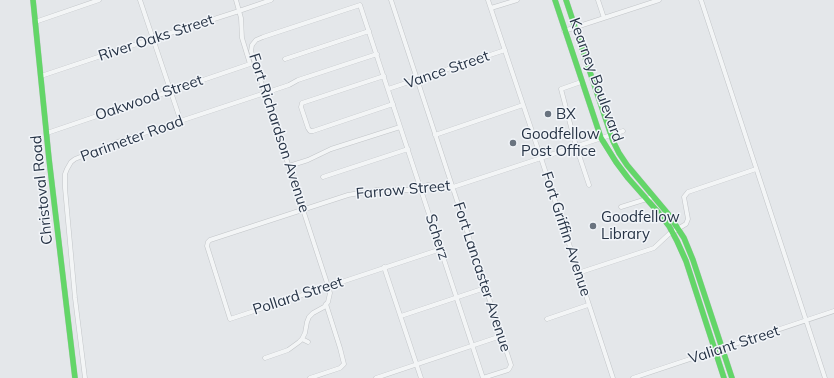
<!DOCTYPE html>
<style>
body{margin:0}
canvas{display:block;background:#e4e7ea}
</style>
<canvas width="834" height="378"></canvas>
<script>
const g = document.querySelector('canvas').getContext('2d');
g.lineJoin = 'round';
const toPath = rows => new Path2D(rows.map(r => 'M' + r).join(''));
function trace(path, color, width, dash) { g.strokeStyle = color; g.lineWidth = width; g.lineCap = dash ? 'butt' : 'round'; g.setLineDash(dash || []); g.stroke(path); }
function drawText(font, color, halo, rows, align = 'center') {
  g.font = font + ' Mulish,sans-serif'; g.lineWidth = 3; g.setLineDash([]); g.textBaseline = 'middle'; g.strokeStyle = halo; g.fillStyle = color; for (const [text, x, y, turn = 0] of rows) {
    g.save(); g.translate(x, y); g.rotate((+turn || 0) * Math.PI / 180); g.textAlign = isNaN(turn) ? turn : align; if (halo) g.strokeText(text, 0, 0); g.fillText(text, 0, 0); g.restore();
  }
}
const street = toPath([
 [140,0,179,116],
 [391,0,511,365,509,369,508,370,483,378],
 [488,0,541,158,613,378],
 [598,0,604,18],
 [701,0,825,378],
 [491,8,517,0],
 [35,22,99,0],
 [564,31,659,0],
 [285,59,369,31],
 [41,76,152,39,239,11,271,0],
 [384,76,302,103,301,107,308,128,310,131,313,131,393,104],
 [581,82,561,89,576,146,589,185],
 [388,89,505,50],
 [47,133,250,64,242,38,241,18,236,0],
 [435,135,523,105],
 [289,166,308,160,331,149,400,127],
 [323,177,408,149],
 [621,207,653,197],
 [441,249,230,319,207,246,208,242,210,240,348,195,377,190,412,190,428,185,432,186,441,188,447,189,623,131],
 [384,267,421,378],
 [578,273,654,248,669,234,686,224,688,219,684,197,688,192,756,169],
 [401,316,485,288],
 [547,319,588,305],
 [302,339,308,342],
 [265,358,288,350,299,342,302,339,305,333,307,322,309,317,313,313,324,307,328,302,330,293,328,286,251,51,252,45,256,40,263,37,360,5,483,378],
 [85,378,75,298,65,188,65,174,67,169,71,162,75,159,120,141,289,85,298,80,377,54],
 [310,378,340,368,344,364,340,348,326,304],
 [376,378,501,336],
 [633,378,834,311]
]);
const fast = toPath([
 [33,0,49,159,75,378],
 [555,0,601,138,616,162,628,178,658,212,669,226,677,241,686,261,724,378],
 [566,0,613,141,619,153,627,165,669,215,684,238,693,260,732,378]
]);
trace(street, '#c2c5c8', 5);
trace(fast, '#c2c5c8', 6);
trace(street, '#f3f5f6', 4);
trace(fast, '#63d668', 5.5);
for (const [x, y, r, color] of [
 [548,114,4,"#69737f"],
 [513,143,4,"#69737f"],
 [593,226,4,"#69737f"]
]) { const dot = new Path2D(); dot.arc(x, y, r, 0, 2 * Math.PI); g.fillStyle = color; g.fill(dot); trace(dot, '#f2f5f9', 1.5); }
drawText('15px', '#273446', '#f2f5f9', [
 ["River Oaks Street",156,38,-18],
 ["Vance Street",447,70,-19],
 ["Kearney Boulevard",596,80,70],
 ["Oakwood Street",149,98,-19],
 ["Fort Richardson Avenue",279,133,72],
 ["Parimeter Road",132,139,-20],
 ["Christoval Road",42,190,-96],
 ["Farrow Street",403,190,-5],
 ["Fort Griffin Avenue",566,234,72],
 ["Scherz",437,237,72],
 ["Fort Lancaster Avenue",482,277,72],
 ["Pollard Street",298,296,-18],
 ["Valiant Street",734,345,-18]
]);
drawText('15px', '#273446', '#f2f5f9', [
 ["BX",556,114],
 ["Goodfellow",521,134],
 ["Post Office",521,151],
 ["Goodfellow",601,217],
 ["Library",601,234]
], 'left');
</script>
